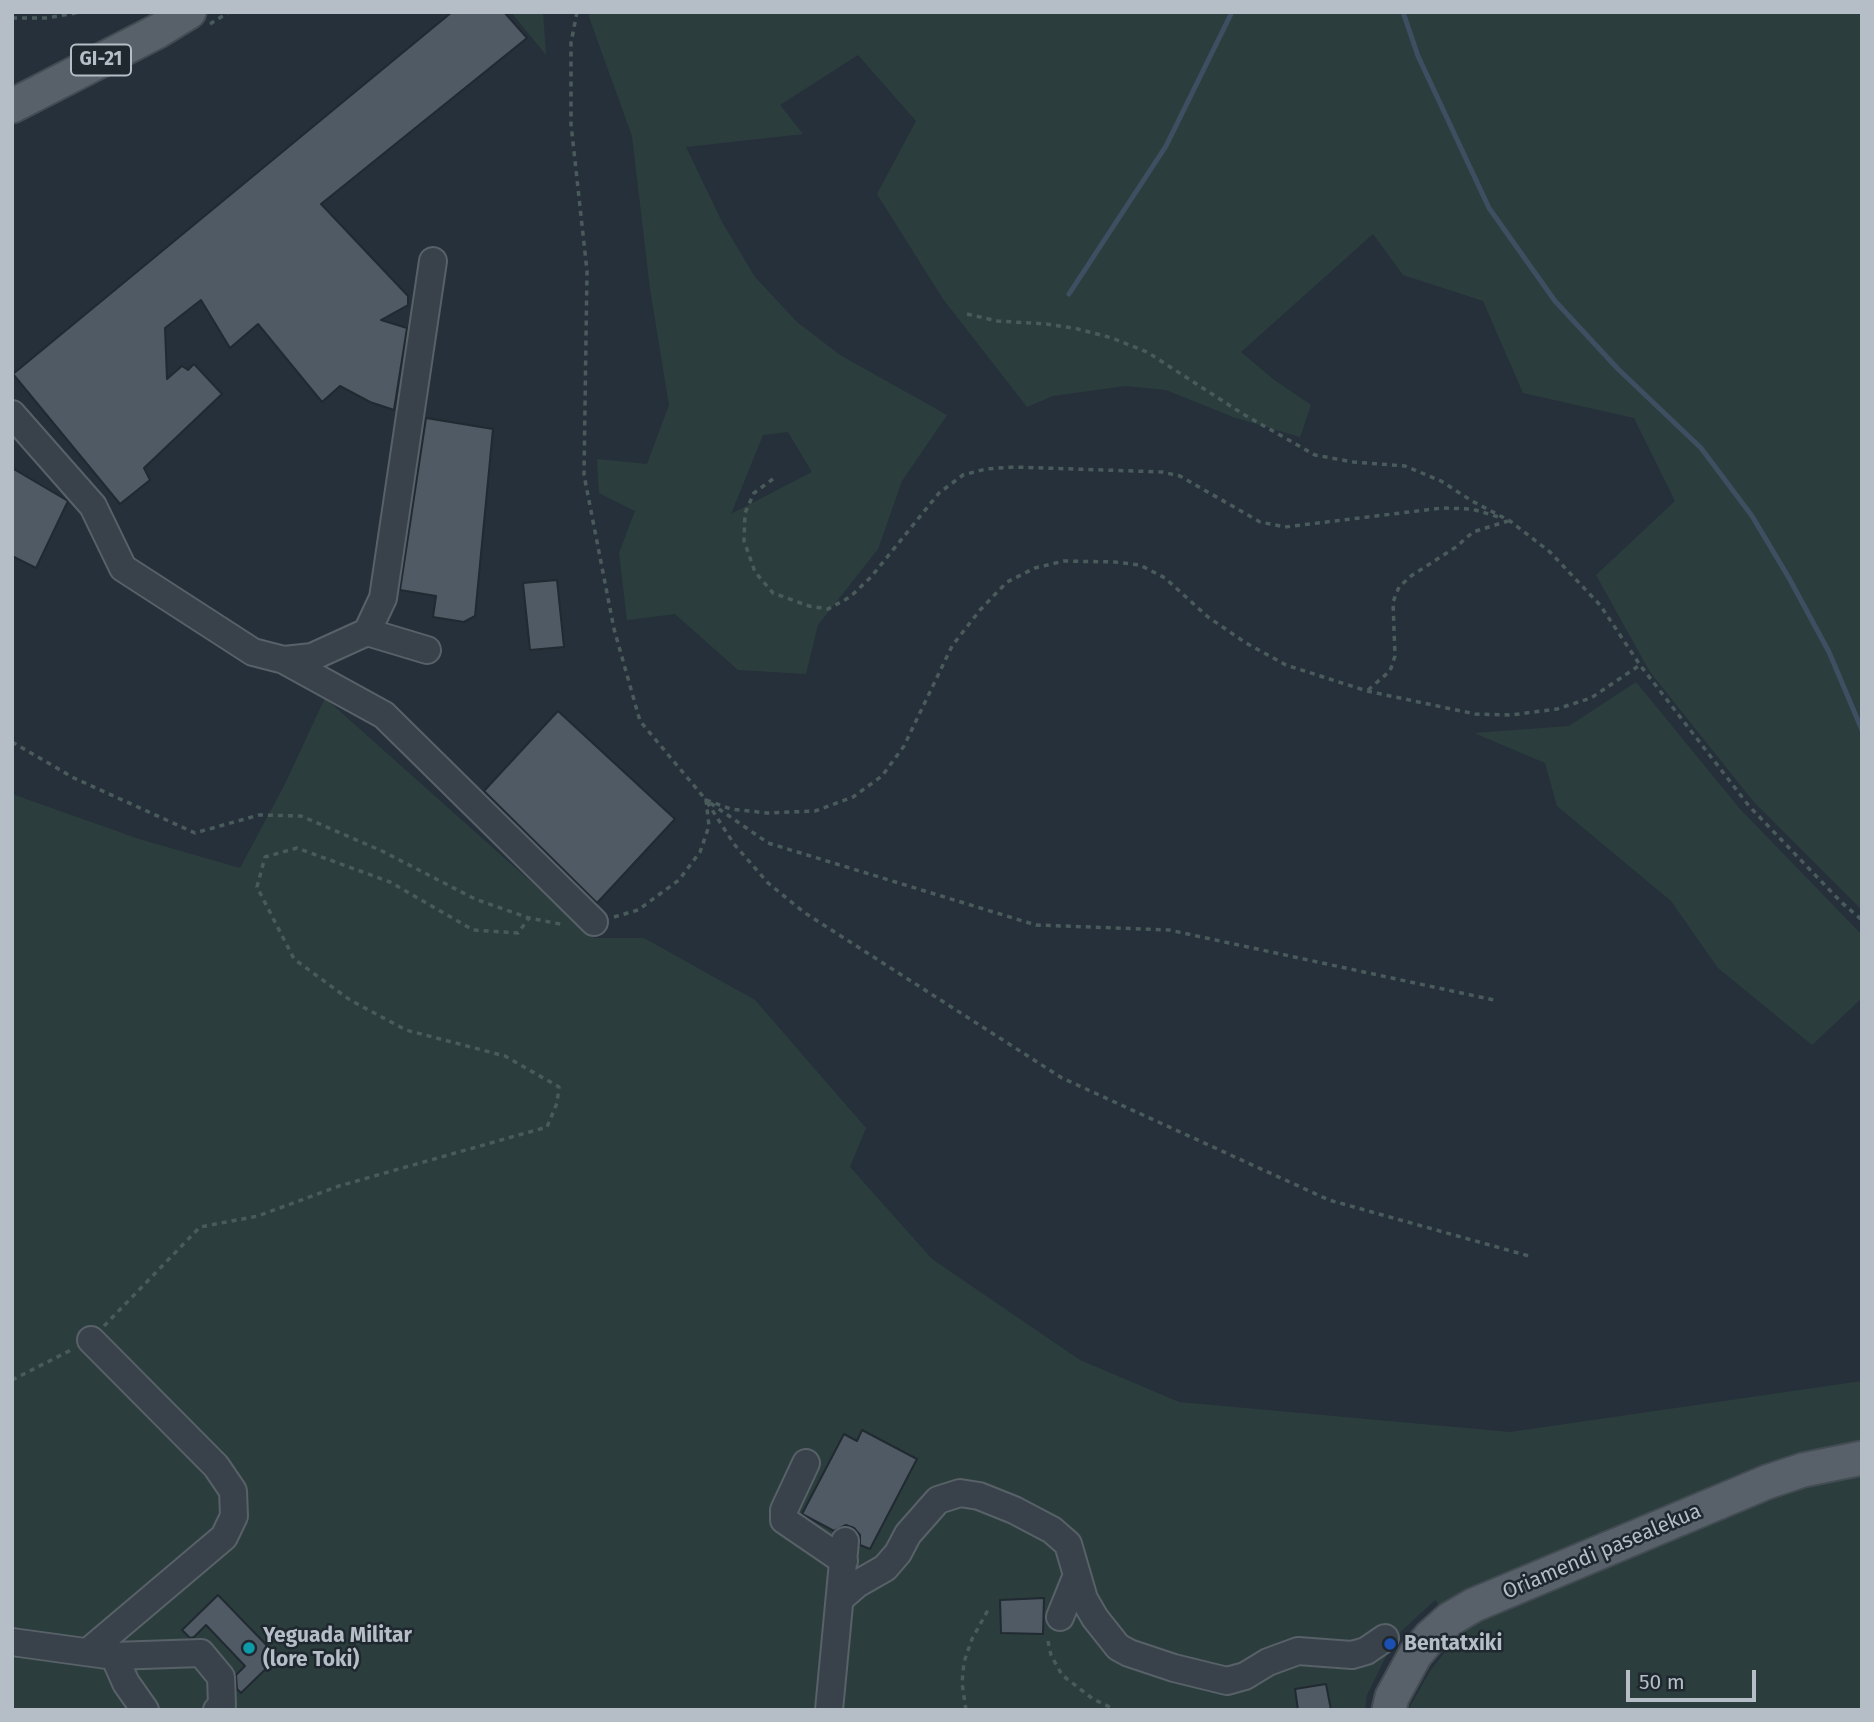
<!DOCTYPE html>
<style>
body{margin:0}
#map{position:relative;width:1874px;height:1722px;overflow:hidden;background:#26303a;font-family:"Fira Sans",sans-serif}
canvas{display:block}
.frame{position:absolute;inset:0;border:14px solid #b5bdc6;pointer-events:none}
.scale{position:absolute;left:1626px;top:1670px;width:130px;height:32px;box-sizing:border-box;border:4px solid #b5bdc6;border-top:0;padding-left:9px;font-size:21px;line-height:24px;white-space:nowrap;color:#b5bdc6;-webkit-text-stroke:5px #1f272f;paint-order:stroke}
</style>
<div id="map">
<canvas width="1874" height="1722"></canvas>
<div class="frame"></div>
<div class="scale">50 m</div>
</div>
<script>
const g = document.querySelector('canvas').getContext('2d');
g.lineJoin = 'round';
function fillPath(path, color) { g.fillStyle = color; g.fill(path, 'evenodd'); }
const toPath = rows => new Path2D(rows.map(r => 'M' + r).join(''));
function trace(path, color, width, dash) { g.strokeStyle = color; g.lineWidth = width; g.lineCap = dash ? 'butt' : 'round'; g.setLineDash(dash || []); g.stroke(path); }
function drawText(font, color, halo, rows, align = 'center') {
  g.font = font + ' "Fira Sans",sans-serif'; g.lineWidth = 5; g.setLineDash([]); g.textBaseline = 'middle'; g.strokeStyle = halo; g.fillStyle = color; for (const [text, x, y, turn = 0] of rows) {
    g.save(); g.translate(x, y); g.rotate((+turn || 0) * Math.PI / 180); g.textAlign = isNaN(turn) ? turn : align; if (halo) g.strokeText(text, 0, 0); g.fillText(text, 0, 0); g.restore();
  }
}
fillPath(toPath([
 [511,12,543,12,546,55],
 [590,12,1862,12,1862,910,1753,801,1650,672,1596,575,1675,501,1634,418,1523,393,1483,301,1403,275,1373,234,1241,352,1273,379,1311,405,1300,437,1233,417,1166,390,1125,386,1053,396,1027,407,943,299,877,194,916,121,858,55,780,105,803,134,686,147,722,222,755,277,797,322,840,355,947,415,902,481,878,549,818,625,806,674,738,670,675,614,627,620,619,553,635,511,599,493,597,459,647,464,669,405,650,289,632,136,589,17],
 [788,432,812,472,731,514,763,435],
 [1636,682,1740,809,1862,935,1862,998,1812,1045,1718,968,1671,901,1557,806,1545,763,1474,733,1569,726],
 [325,698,594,938,644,938,755,1000,866,1128,850,1167,932,1259,1080,1360,1179,1402,1510,1432,1862,1381,1862,1710,1408,1710,1430,1671,1460,1633,1435,1600,1396,1636,1367,1695,1365,1710,12,1710,12,794,139,839,240,868,285,784]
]), '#2b3e3d');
trace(toPath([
 [1403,12,1418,56,1489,208,1555,301,1618,369,1701,448,1752,516,1789,578,1829,652,1862,730],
 [1069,294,1166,146,1232,12]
]), '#3d4f61', 5);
const building = toPath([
 [452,12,504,12,527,38,321,204,408,296,408,305,381,320,407,328,394,410,370,402,340,386,322,402,258,324,230,348,201,300,165,328,167,379,182,366,188,370,194,364,222,394,144,468,150,480,120,504,13,374,452,12],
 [426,418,493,429,475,616,464,622,433,617,436,596,400,590,426,418],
 [12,468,68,501,36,568,12,556,12,468],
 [557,580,564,647,530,650,523,583,557,580],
 [558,711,675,819,597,903,484,791,558,711],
 [862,1430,917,1459,870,1549,860,1545,860,1535,854,1528,846,1525,834,1531,802,1514,844,1434,857,1441,862,1430],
 [218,1595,278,1657,241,1693,237,1689,236,1675,245,1666,206,1625,194,1637,190,1638,182,1630,218,1595],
 [1044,1598,1043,1634,1001,1633,1000,1600,1044,1598],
 [1326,1684,1331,1710,1298,1710,1295,1689,1326,1684]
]);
fillPath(building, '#4f5a65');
trace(building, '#212931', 2);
const minor = toPath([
 [12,414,93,506,123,568,253,652,284,660,312,657,367,632,427,650],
 [367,632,383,598,433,261],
 [284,660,384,715,594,922],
 [806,1463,784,1510,784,1520,844,1561],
 [841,1598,857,1584,885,1568,898,1553,908,1534,938,1500,960,1493,979,1496,1014,1510,1052,1530,1068,1544,1084,1599,1095,1618,1118,1647,1129,1653,1174,1668,1227,1681,1245,1676,1268,1662,1298,1651,1352,1655,1366,1651,1385,1638],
 [1060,1617,1077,1575],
 [12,1642,114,1656,201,1653,221,1677,222,1705,217,1710],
 [88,1652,224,1537,234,1516,233,1491,216,1466,91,1340],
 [114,1656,126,1683,145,1710],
 [829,1710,845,1541]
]);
const major = toPath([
 [12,106,158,31,189,12],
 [1389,1710,1392,1697,1415,1655,1431,1636,1450,1619,1474,1605,1767,1482,1803,1470,1862,1458]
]);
trace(minor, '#586068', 30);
trace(major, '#434b53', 37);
trace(toPath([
 [577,12,571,43,571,124,587,271,584,475,614,629,640,721,706,800,731,809,767,813,815,811,853,797,882,776,904,746,952,646,980,610,1007,582,1035,568,1064,561,1115,562,1140,565,1165,578,1208,617,1246,643,1286,665,1367,691,1475,714,1511,715,1557,709,1591,698,1640,665],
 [12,18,47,18,81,12],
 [210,24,229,12],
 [967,314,997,321,1047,324,1078,329,1112,338,1147,352,1243,414,1315,455,1353,462,1405,466,1441,481,1472,501,1510,521,1550,552,1600,605,1640,665,1749,806,1841,902,1862,920],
 [773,479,754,493,745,513,744,541,755,572,773,593,809,606,828,609,850,597,871,577,939,493,963,475,986,469,1014,467,1162,472,1180,476,1260,522,1285,527,1442,508,1472,509,1502,518],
 [1368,690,1390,671,1395,656,1393,602,1399,587,1411,576,1456,547,1473,532,1508,521],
 [12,742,74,778,195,833,259,815,301,816,382,851,475,899,529,918,565,925],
 [707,802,734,844,768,883,805,913,1062,1078,1329,1200,1529,1256],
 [614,917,638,910,679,880,700,852,709,826,706,800,768,843,1036,925,1169,930,1494,1000],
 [104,1326,200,1227,258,1216,339,1186,547,1127,557,1103,559,1087,505,1056,406,1030,350,1000,294,959,257,887,265,857,297,848,390,882,473,930,518,933,529,918],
 [12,1380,73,1349],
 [1048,1641,1051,1655,1062,1675,1093,1699,1116,1710],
 [966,1710,962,1683,964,1662,972,1639,988,1610]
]), '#4a5b5c', 3.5, [5, 5]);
trace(minor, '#39424a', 26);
trace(major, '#58616a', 33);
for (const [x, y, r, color] of [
 [1390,1644,7,"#1a4fb4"],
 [249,1648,7,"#0f9aa8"]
]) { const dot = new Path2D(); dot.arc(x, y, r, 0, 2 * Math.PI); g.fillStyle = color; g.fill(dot); trace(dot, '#1f272f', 2.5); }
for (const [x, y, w] of [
 [101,60,60]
]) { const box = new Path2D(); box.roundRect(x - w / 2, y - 15.5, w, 31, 5); g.fillStyle = '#1f272f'; g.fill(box); trace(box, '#b5bdc6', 2); }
drawText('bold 19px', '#b5bdc6', null, [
 ["GI-21",101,60]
]);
drawText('21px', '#b5bdc6', '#1f272f', [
 ["Oriamendi pasealekua",1602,1552,-23]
]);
drawText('bold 21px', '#b5bdc6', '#1f272f', [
 ["Yeguada Militar",263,1636],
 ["(lore Toki)",263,1660],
 ["Bentatxiki",1404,1644]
], 'left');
</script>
